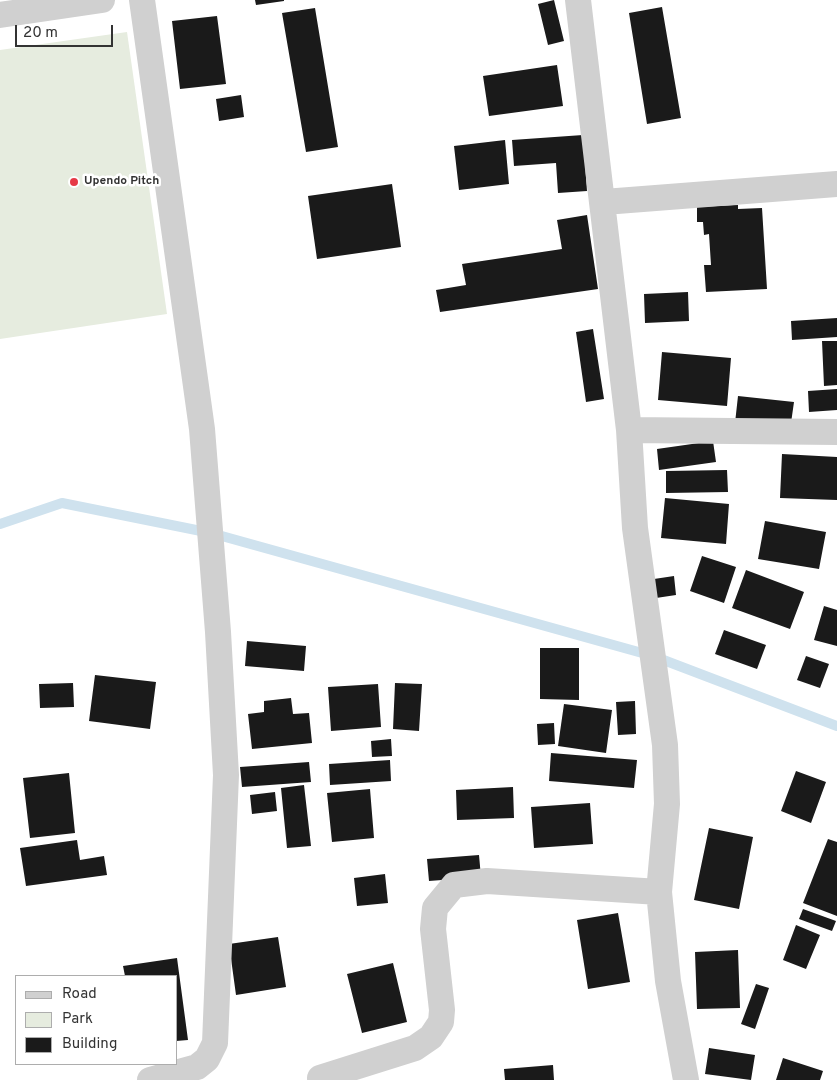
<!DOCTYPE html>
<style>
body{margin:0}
#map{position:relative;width:837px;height:1080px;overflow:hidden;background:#fff;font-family:Overpass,sans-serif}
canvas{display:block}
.legend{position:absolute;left:15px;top:975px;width:162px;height:90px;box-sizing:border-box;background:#fff;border:1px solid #adadad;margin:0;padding:6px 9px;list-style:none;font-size:15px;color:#333}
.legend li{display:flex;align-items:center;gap:10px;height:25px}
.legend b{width:25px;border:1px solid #adadad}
.scale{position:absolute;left:15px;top:25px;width:98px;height:22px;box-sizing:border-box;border:2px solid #333;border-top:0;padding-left:6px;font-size:15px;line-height:18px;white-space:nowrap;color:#333;-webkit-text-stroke:4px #fff;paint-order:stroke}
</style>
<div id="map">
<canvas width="837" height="1080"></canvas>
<ul class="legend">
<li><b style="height:6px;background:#d0d0d0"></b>Road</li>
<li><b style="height:14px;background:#e6ecdf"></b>Park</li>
<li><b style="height:14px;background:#1a1a1a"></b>Building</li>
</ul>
<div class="scale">20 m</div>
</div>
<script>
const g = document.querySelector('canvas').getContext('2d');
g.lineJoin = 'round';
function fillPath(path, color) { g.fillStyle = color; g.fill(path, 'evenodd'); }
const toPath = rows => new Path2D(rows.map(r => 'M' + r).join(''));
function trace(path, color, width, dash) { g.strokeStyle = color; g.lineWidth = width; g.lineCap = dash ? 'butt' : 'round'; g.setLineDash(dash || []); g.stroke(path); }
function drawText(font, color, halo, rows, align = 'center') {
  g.font = font + ' Overpass,sans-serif'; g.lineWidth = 5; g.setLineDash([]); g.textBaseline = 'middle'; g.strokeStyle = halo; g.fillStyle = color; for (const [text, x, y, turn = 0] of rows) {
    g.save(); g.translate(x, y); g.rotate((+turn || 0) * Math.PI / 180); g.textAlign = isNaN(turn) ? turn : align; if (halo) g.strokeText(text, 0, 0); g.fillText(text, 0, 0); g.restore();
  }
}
fillPath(toPath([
 [127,32,167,314,0,339,0,50]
]), '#e6ecdf');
trace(toPath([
 [0,524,62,503,211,533,653,656,837,726]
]), '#cfe2ee', 10);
fillPath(toPath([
 [255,0,284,0,284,1,256,5],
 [554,0,564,41,548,45,538,4],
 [662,7,681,118,647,124,629,13],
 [315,8,338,147,306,152,282,13],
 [217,16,226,84,180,89,172,21],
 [557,65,563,106,489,116,483,76],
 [241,95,244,117,219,121,216,99],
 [583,135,587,191,558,193,556,163,514,166,512,140],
 [505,140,509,184,459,190,454,146],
 [392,184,401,247,317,259,308,196],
 [738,205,738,209,762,208,767,289,706,292,704,265,711,265,709,234,704,235,703,222,697,222,697,207],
 [587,215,598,289,440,312,436,290,466,285,462,264,562,249,557,220],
 [688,292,689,321,645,323,644,294],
 [837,318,837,337,792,340,791,321],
 [593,329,604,399,586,402,576,332],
 [822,341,837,341,837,385,824,386],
 [662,352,731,358,727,406,658,400],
 [837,389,837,410,809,412,808,391],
 [738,396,794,402,790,430,735,423],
 [713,441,716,462,659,470,657,449],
 [782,454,837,457,837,500,780,498],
 [727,470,728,492,666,493,666,471],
 [665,498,729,504,726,544,661,538],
 [765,521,826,532,819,569,758,559],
 [702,556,736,567,724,603,690,591],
 [746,570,804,592,790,629,732,608],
 [674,576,676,595,656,598,654,579],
 [824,606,837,610,837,646,814,640],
 [724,630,766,645,757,669,715,654],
 [247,641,306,646,304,671,245,666],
 [540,648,579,648,579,700,540,699],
 [806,656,829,664,820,688,797,680],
 [95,675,156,682,150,729,89,721],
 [73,683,74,707,40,708,39,684],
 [395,683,422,684,419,731,393,729],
 [378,684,381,727,331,731,328,687],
 [291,698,293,714,309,713,312,743,252,749,248,714,264,712,264,701],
 [635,701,636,734,618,735,616,702],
 [564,704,612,710,606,753,558,746],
 [554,723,555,744,538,745,537,724],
 [391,739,392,756,372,757,371,741],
 [551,753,637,760,634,788,549,781],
 [390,760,391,781,330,785,329,764],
 [309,762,311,782,242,787,240,767],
 [796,771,826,782,811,823,781,811],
 [69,773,75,833,30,838,23,778],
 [304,785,311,846,287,848,281,788],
 [513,787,514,818,457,820,456,790],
 [370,789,374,838,332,842,327,793],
 [275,792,277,811,252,814,250,795],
 [590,803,593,844,534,848,531,807],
 [709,828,753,837,739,909,694,900],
 [828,839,837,842,837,916,803,903],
 [77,840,80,860,104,856,107,875,26,886,20,848],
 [479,855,481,877,429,881,427,859],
 [385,874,388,903,357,906,354,878],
 [803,909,836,921,832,931,799,919],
 [618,913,630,982,588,989,577,920],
 [796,925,820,935,806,969,783,960],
 [278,937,286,987,236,995,229,944],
 [738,950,740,1008,697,1009,695,952],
 [177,958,188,1040,176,1041,176,976,125,976,123,966],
 [393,963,407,1022,362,1033,347,974],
 [756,984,769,988,755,1029,741,1024],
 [709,1048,755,1055,751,1080,705,1074],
 [783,1058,823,1071,820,1080,776,1080],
 [553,1065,554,1080,505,1080,504,1069]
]), '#1a1a1a');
trace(toPath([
 [142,0,202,429,218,632,226,775,215,1043,207,1059,197,1067,150,1080],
 [578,0,629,430,635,528,665,745,667,804,659,892,668,981,686,1080],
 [0,15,102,0],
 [604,202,837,184],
 [629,430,837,432],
 [320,1078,415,1048,431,1037,441,1022,442,1010,433,929,435,908,454,885,487,881,659,892]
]), '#d0d0d0', 26);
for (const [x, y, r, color] of [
 [74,182,5,"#e63946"]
]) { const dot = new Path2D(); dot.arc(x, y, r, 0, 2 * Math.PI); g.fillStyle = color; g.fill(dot); trace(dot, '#fff', 2); }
drawText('bold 12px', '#333', '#fff', [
 ["Upendo Pitch",84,182]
], 'left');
</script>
